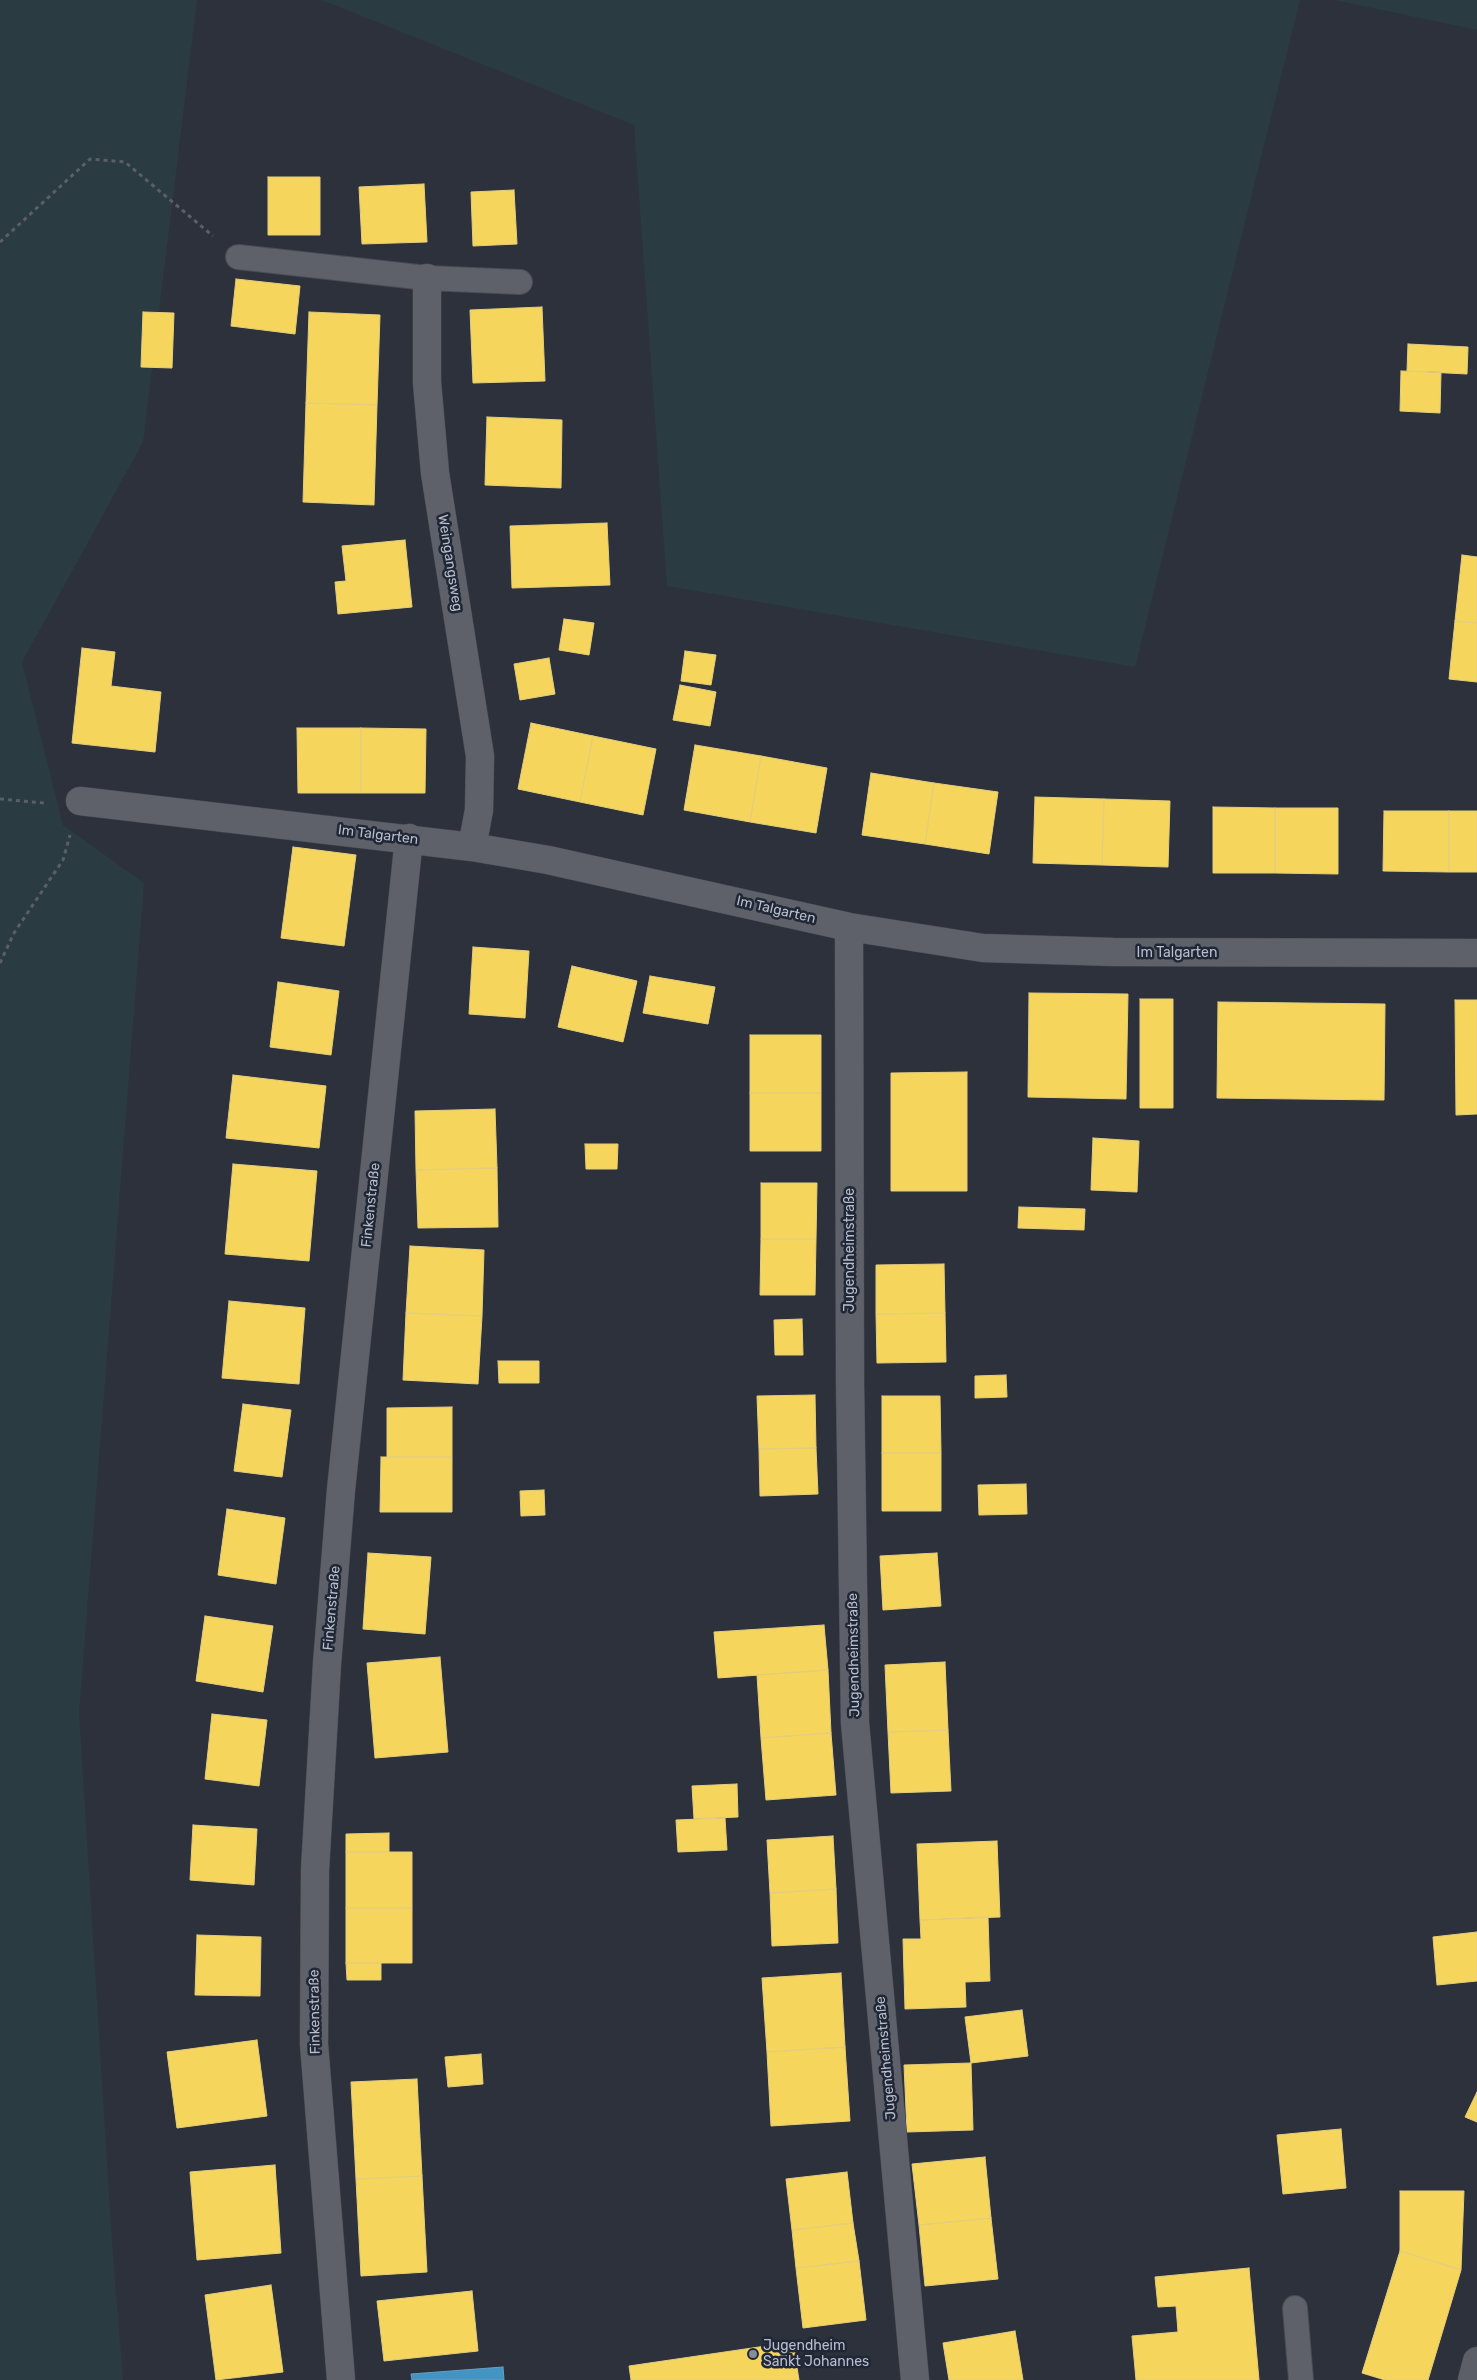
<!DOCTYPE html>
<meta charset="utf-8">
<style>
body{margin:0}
canvas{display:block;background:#2d313b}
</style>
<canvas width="1477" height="2380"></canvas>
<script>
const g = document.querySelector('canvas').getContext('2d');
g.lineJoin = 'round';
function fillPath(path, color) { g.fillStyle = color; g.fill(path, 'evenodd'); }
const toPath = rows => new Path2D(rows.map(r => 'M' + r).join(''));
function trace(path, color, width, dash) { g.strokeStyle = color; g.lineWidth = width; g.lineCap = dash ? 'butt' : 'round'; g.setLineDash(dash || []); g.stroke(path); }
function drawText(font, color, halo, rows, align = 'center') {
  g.font = font + ' Rubik,sans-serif'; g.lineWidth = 5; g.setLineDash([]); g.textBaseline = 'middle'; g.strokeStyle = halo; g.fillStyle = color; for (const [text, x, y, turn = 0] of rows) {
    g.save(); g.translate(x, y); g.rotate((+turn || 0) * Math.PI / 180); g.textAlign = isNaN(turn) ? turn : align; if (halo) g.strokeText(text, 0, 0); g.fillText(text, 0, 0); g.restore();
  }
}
fillPath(toPath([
 [0,0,197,0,143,442,22,662,63,825,144,883,79,1713,112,2243,123,2380,0,2380],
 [322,0,1300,0,1135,667,667,586,634,125],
 [1335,0,1477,0,1477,30]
]), '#2a3b41');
const homes = toPath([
 [268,177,320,177,320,235,268,235,268,177],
 [424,184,427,242,362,244,359,187,424,184],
 [514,190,517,244,473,246,471,192,514,190],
 [236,279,300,286,295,334,231,326,236,279],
 [542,307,545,381,473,383,470,310,542,307],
 [143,312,174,313,172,368,141,367,143,312],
 [309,312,380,315,377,405,306,403,309,312],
 [1408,344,1468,347,1467,374,1407,371,1408,344],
 [1401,371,1441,372,1440,413,1400,411,1401,371],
 [306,403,377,405,374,505,303,502,306,403],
 [487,417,562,420,561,488,485,485,487,417],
 [607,523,610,585,512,588,510,526,607,523],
 [405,540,412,607,338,614,335,582,346,581,342,546,405,540],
 [1462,555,1477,557,1477,623,1455,621,1462,555],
 [564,619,594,623,589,655,559,650,564,619],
 [1455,621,1477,623,1477,682,1449,679,1455,621],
 [82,648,115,652,111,686,161,692,155,752,72,743,82,648],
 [685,651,716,655,711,685,681,681,685,651],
 [549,658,555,694,520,700,514,664,549,658],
 [680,685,716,692,710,726,673,720,680,685],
 [531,723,593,736,580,802,518,789,531,723],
 [297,728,361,728,361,793,298,793,297,728],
 [361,728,426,729,425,793,361,793,361,728],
 [593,736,656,749,643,815,580,802,593,736],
 [695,745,761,756,750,822,684,810,695,745],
 [761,756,827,768,816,833,750,822,761,756],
 [871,773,934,783,925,844,862,835,871,773],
 [934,783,998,792,989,854,925,844,934,783],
 [1035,797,1104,799,1102,865,1033,863,1035,797],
 [1104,799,1170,801,1168,867,1102,865,1104,799],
 [1213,807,1275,808,1275,873,1213,873,1213,807],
 [1275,808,1338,808,1338,874,1275,873,1275,808],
 [1384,811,1449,811,1449,872,1383,871,1384,811],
 [1449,811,1477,811,1477,872,1449,872,1449,811],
 [293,847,356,855,344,946,281,938,293,847],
 [473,947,529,951,525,1018,469,1014,473,947],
 [572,966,637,981,623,1042,558,1027,572,966],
 [650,976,715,987,708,1024,643,1013,650,976],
 [278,982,339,991,331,1055,270,1047,278,982],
 [1029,993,1128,994,1126,1099,1028,1097,1029,993],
 [1140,999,1173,999,1173,1108,1140,1108,1140,999],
 [1455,1000,1477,1000,1477,1114,1456,1115,1455,1000],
 [1218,1002,1385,1004,1384,1100,1217,1098,1218,1002],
 [750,1035,821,1035,821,1093,750,1093,750,1035],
 [967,1072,967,1191,891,1191,891,1073,967,1072],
 [233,1075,326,1086,319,1148,226,1138,233,1075],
 [750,1093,821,1093,821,1151,750,1151,750,1093],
 [495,1109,497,1168,416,1170,415,1111,495,1109],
 [1093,1138,1139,1141,1137,1192,1091,1190,1093,1138],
 [585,1144,618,1144,617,1169,586,1169,585,1144],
 [233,1164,317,1171,309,1261,225,1254,233,1164],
 [497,1168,498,1227,418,1228,416,1170,497,1168],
 [761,1183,817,1183,816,1239,761,1239,761,1183],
 [1019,1207,1085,1209,1084,1230,1018,1228,1019,1207],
 [761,1239,816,1239,815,1295,760,1295,761,1239],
 [410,1246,484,1250,482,1316,406,1313,410,1246],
 [944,1264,945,1313,876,1314,876,1265,944,1264],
 [229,1301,305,1308,299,1384,222,1378,229,1301],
 [406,1313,482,1316,478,1384,403,1380,406,1313],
 [945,1313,946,1362,877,1363,876,1314,945,1313],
 [802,1319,803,1355,775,1355,774,1320,802,1319],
 [498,1361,539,1361,539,1383,499,1383,498,1361],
 [1006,1375,1007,1397,975,1398,975,1376,1006,1375],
 [815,1395,816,1448,759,1449,757,1396,815,1395],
 [882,1396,940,1396,941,1453,882,1453,882,1396],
 [243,1404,291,1410,282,1477,234,1471,243,1404],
 [452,1407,452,1457,387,1457,387,1408,452,1407],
 [816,1448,818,1494,760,1496,759,1449,816,1448],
 [882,1453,941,1453,941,1511,882,1511,882,1453],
 [381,1457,452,1457,452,1512,380,1512,381,1457],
 [1026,1484,1027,1514,979,1515,978,1485,1026,1484],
 [544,1490,545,1515,521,1516,520,1491,544,1490],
 [227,1509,285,1518,276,1584,218,1575,227,1509],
 [368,1553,431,1557,425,1634,363,1629,368,1553],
 [937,1553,941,1606,883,1610,880,1556,937,1553],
 [205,1616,273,1626,263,1692,196,1681,205,1616],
 [824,1625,828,1670,718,1678,714,1632,824,1625],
 [440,1657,448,1752,375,1758,367,1663,440,1657],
 [945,1662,948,1730,888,1732,885,1665,945,1662],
 [828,1670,831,1733,761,1738,757,1675,828,1670],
 [212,1714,267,1720,259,1786,205,1779,212,1714],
 [948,1730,951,1791,891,1793,888,1732,948,1730],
 [831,1733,836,1795,766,1800,761,1738,831,1733],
 [737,1784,738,1817,694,1819,692,1786,737,1784],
 [725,1818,727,1850,678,1852,676,1820,725,1818],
 [193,1825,257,1829,254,1885,190,1880,193,1825],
 [389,1833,389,1852,346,1852,346,1834,389,1833],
 [833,1836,836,1889,770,1893,767,1840,833,1836],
 [997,1841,1000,1917,920,1920,917,1844,997,1841],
 [346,1852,412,1852,412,1908,346,1908,346,1852],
 [836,1889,838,1943,772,1946,770,1893,836,1889],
 [346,1908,412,1908,412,1963,346,1963,346,1908],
 [988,1917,990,1981,965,1982,966,2007,905,2009,903,1939,921,1939,920,1920,988,1917],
 [1477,1932,1477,1981,1437,1985,1433,1937,1477,1932],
 [197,1935,261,1937,260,1996,195,1995,197,1935],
 [346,1963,381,1963,381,1980,347,1980,346,1963],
 [841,1973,845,2047,767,2052,762,1978,841,1973],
 [1022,2010,1028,2056,971,2063,965,2017,1022,2010],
 [257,2040,267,2116,177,2128,167,2052,257,2040],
 [845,2047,850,2121,771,2126,767,2052,845,2047],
 [481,2054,483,2084,448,2087,445,2057,481,2054],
 [971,2063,973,2130,907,2132,904,2065,971,2063],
 [417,2079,422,2176,356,2179,351,2082,417,2079],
 [1477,2092,1477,2122,1465,2117,1477,2092],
 [1341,2129,1346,2188,1283,2194,1277,2135,1341,2129],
 [985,2157,991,2218,919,2225,912,2164,985,2157],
 [275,2165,281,2253,197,2260,190,2172,275,2165],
 [847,2172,853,2223,792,2230,786,2179,847,2172],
 [422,2176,427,2272,361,2276,356,2179,422,2176],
 [1400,2191,1464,2191,1461,2270,1400,2251,1400,2191],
 [991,2218,998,2279,925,2286,919,2225,991,2218],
 [853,2223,859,2261,796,2268,792,2230,853,2223],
 [1400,2251,1461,2270,1428,2380,1385,2380,1362,2373,1400,2251],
 [859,2261,866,2320,803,2328,796,2268,859,2261],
 [1249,2268,1259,2380,1136,2380,1132,2336,1178,2332,1176,2306,1158,2307,1155,2277,1249,2268],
 [271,2285,283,2372,216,2380,205,2295,271,2285],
 [472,2291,478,2351,384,2361,377,2301,472,2291],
 [1015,2331,1023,2380,949,2380,943,2343,1015,2331],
 [793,2342,799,2380,631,2380,629,2366,793,2342]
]);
fillPath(homes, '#f6d55c');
trace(homes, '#e3ce7d', 1);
const schools = toPath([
 [503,2367,504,2380,412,2380,411,2374,503,2367]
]);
fillPath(schools, '#4393c3');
trace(schools, '#66a0c5', 1);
const lane = toPath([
 [238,257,427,278,520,282],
 [1295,2308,1301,2380]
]);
const street = toPath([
 [427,278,427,382,435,473,480,756,479,810,472,847],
 [80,801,472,847,548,860,849,927,983,948,1113,952,1477,953],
 [849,927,850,1381,855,1723,915,2380],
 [341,2380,314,2044,315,1870,327,1664,341,1490,409,838]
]);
const secondary = toPath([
 [1472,2380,1477,2361]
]);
trace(lane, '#494c54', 26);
trace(street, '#494c54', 29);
trace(secondary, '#494c54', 29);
trace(toPath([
 [0,242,90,159,125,162,213,236],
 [0,799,44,803],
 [0,963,14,933,63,860,70,835]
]), '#5b5f65', 3, [4, 4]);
trace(lane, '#5e6169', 24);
trace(street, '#5e6169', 28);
trace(secondary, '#5c5f67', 28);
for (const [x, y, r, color] of [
 [753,2354,5,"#878c99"]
]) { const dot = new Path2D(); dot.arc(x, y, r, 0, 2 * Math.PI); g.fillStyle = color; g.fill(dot); trace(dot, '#202736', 2); }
drawText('14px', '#b8bdcb', '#202736', [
 ["Weingangsweg",450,563,81],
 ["Im Talgarten",378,835,7],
 ["Im Talgarten",776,910,13],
 ["Im Talgarten",1177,953],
 ["Finkenstraße",371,1205,-84],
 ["Jugendheimstraße",850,1250,-90],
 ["Finkenstraße",332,1608,-85],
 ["Jugendheimstraße",854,1655,-91],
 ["Finkenstraße",315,2012,-91],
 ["Jugendheimstraße",886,2058,-95]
]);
drawText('14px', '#b8bdcb', '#202736', [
 ["Jugendheim",763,2346],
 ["Sankt Johannes",763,2362]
], 'left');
</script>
